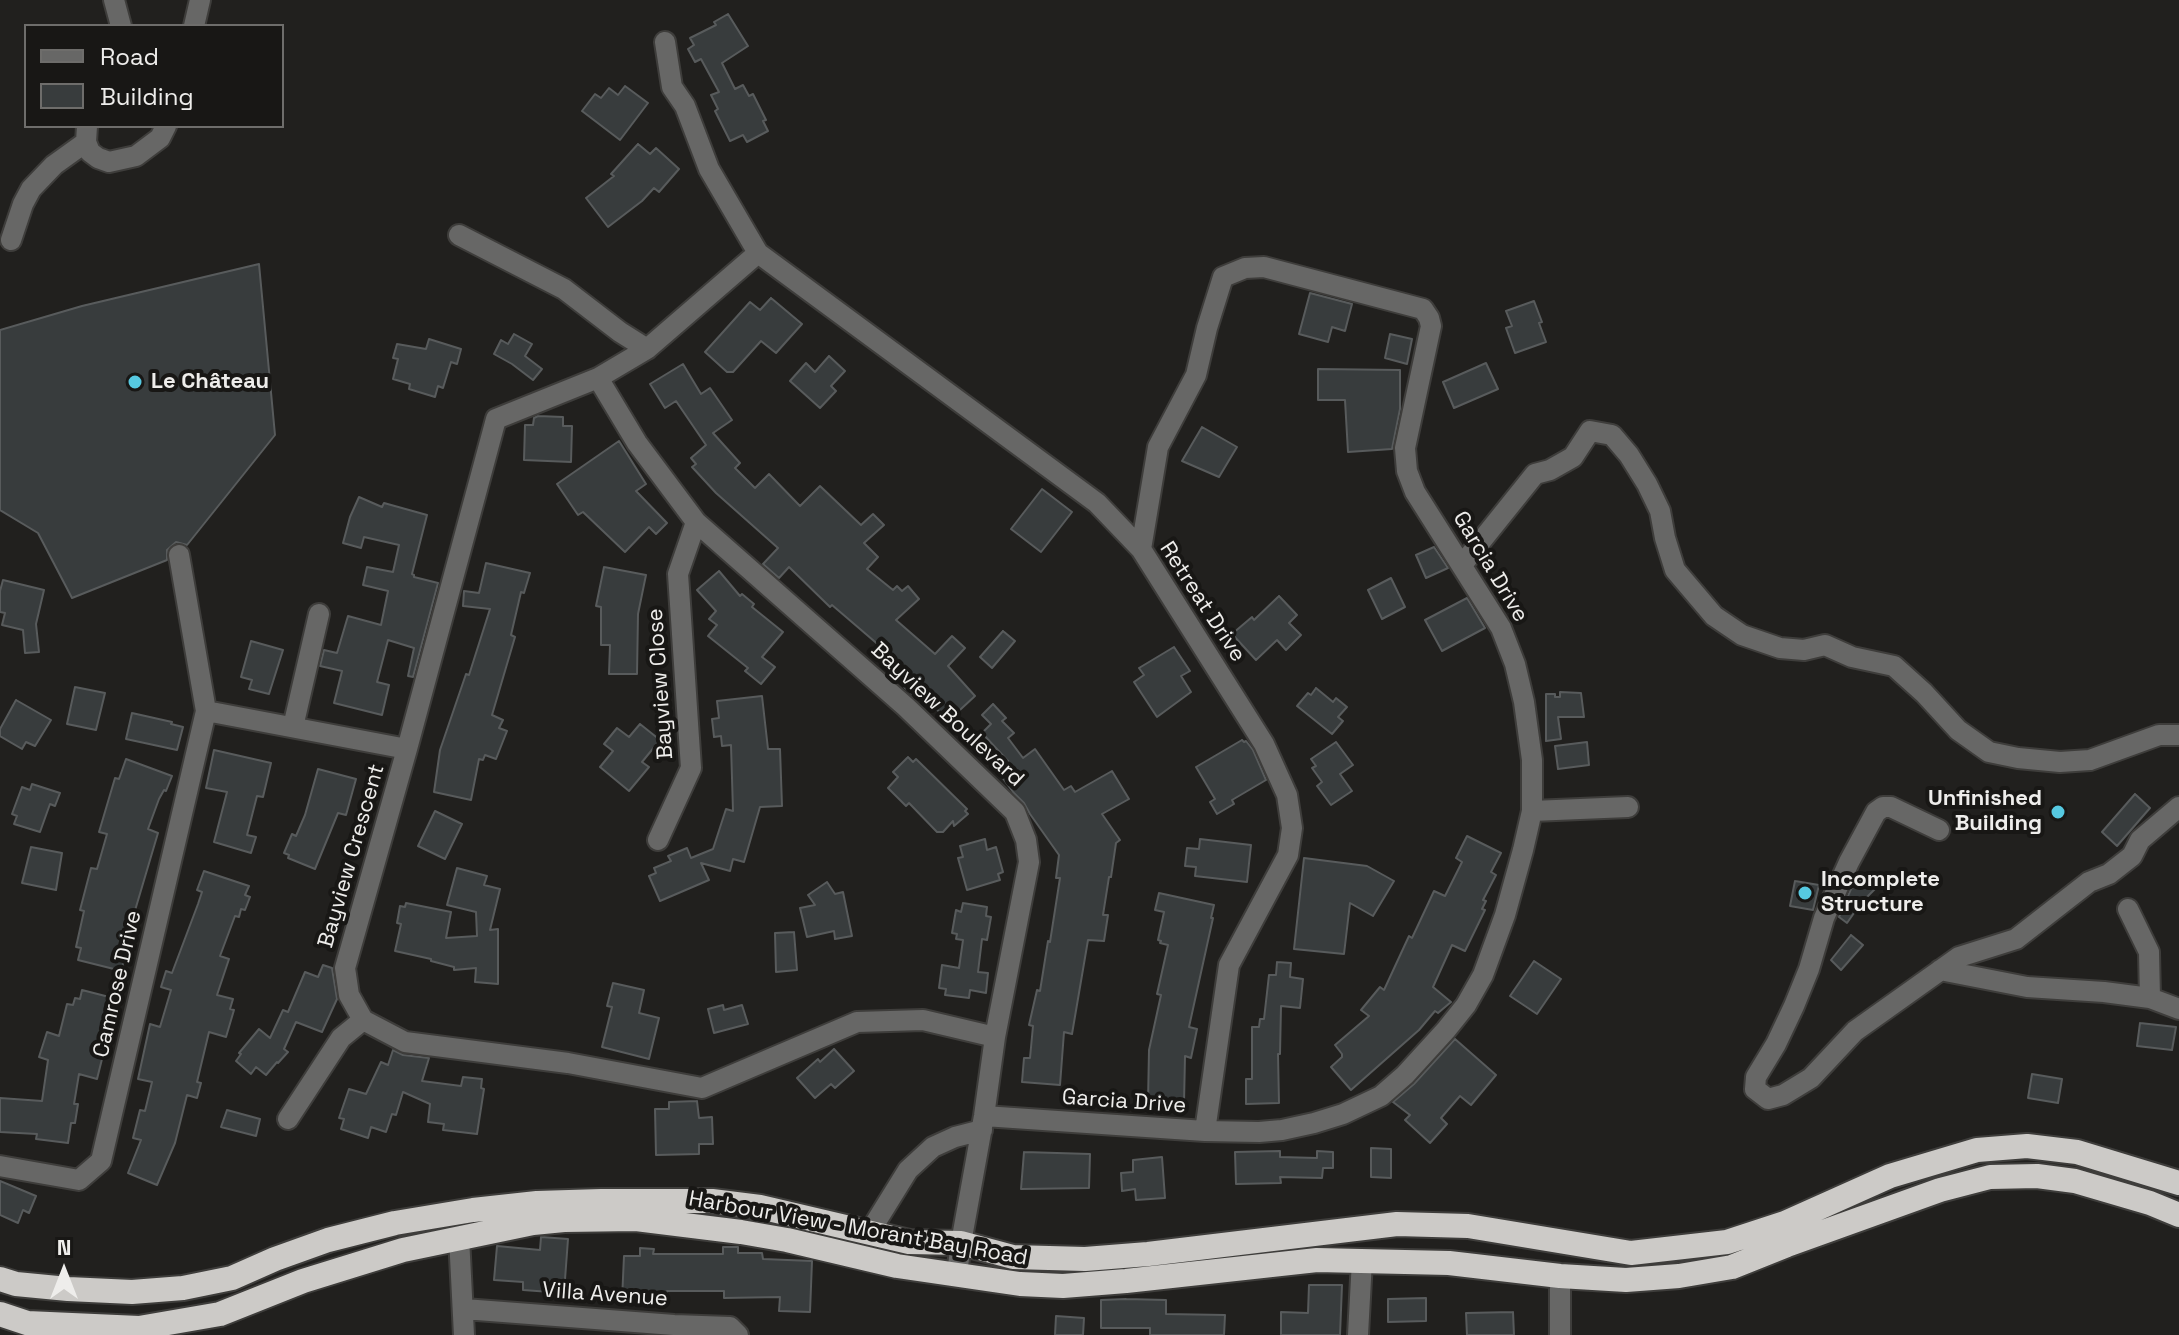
<!DOCTYPE html>
<meta charset="utf-8">
<style>
body{margin:0}
#map{position:relative;width:2179px;height:1335px;overflow:hidden;background:#21201e;font-family:"Space Grotesk",sans-serif}
canvas{display:block}
.legend{position:absolute;left:24px;top:24px;width:260px;height:104px;box-sizing:border-box;background:#181715;border:2px solid #6e6d6b;margin:0;padding:10px 14px;list-style:none;font-size:24px;color:#eeedeb}
.legend li{display:flex;align-items:center;gap:16px;height:40px}
.legend b{width:40px;border:2px solid #6e6d6b}
.north{position:absolute;left:24px;top:1231px;width:80px;height:80px;-webkit-text-stroke:6px #181715;paint-order:stroke;rotate:0deg;font-size:22px;font-weight:700;line-height:32px;text-align:center;color:#eeedeb}
.north::after{content:'';display:block;margin:auto;width:28px;height:36px;background:#eeedeb;clip-path:polygon(50% 0,100% 100%,50% 72%,0 100%)}
</style>
<div id="map">
<canvas width="2179" height="1335"></canvas>
<ul class="legend">
<li><b style="height:10px;background:#676766"></b>Road</li>
<li><b style="height:22px;background:#383c3d"></b>Building</li>
</ul>
<div class="north">N</div>
</div>
<script>
const g = document.querySelector('canvas').getContext('2d');
g.lineJoin = 'round';
function fillPath(path, color) { g.fillStyle = color; g.fill(path, 'evenodd'); }
const toPath = rows => new Path2D(rows.map(r => 'M' + r).join(''));
function trace(path, color, width, dash) { g.strokeStyle = color; g.lineWidth = width; g.lineCap = dash ? 'butt' : 'round'; g.setLineDash(dash || []); g.stroke(path); }
function drawText(font, color, halo, rows, align = 'center') {
  g.font = font + ' "Space Grotesk",sans-serif'; g.lineWidth = 8; g.setLineDash([]); g.textBaseline = 'middle'; g.strokeStyle = halo; g.fillStyle = color; for (const [text, x, y, turn = 0] of rows) {
    g.save(); g.translate(x, y); g.rotate((+turn || 0) * Math.PI / 180); g.textAlign = isNaN(turn) ? turn : align; if (halo) g.strokeText(text, 0, 0); g.fillText(text, 0, 0); g.restore();
  }
}
const building = toPath([
 [728,14,748,46,722,63,735,89,743,85,749,96,753,94,766,120,763,121,768,131,747,142,743,135,730,141,715,111,718,109,711,95,719,92,701,59,695,62,688,49,694,45,690,38,716,25,714,22,728,14],
 [625,86,648,103,620,140,582,111,595,94,601,98,609,88,618,95,625,86],
 [638,144,650,154,656,148,679,169,659,192,654,188,642,201,608,227,586,198,614,176,611,174,638,144],
 [259,264,275,435,187,545,176,542,167,550,167,560,72,598,38,533,0,510,0,330,82,306,259,264],
 [1310,293,1352,304,1345,331,1332,327,1328,342,1299,334,1310,293],
 [771,298,802,324,776,353,761,341,733,372,727,372,705,352,750,302,760,310,771,298],
 [1534,301,1542,322,1539,323,1546,342,1515,353,1506,328,1512,326,1506,311,1534,301],
 [514,334,532,344,525,356,542,369,533,380,512,364,494,354,501,340,508,344,514,334],
 [1390,334,1412,339,1407,364,1385,358,1390,334],
 [429,339,461,349,457,364,451,362,443,388,438,386,435,397,409,389,410,384,393,379,398,359,393,358,397,344,426,349,429,339],
 [829,356,845,371,831,386,836,391,820,408,790,381,806,363,815,372,829,356],
 [1486,363,1498,389,1454,408,1443,382,1486,363],
 [683,364,701,394,710,388,732,420,713,433,740,463,735,468,755,488,769,474,800,506,820,486,861,525,873,514,884,525,864,543,878,557,867,569,893,590,897,586,902,591,908,586,919,599,896,620,935,654,952,636,965,648,948,666,975,696,948,721,922,694,917,699,904,687,911,681,884,657,888,653,832,605,830,607,789,567,779,578,763,564,778,548,716,493,692,467,696,464,691,458,706,445,676,401,665,408,650,384,683,364],
 [1318,369,1400,370,1400,409,1392,449,1348,452,1345,400,1318,400,1318,369],
 [538,416,563,417,563,426,572,426,571,462,524,460,525,425,533,425,534,418,538,416],
 [1202,427,1237,447,1219,477,1182,461,1202,427],
 [619,441,646,484,636,491,667,523,656,534,649,527,625,552,583,512,578,515,557,484,619,441],
 [1042,489,1072,512,1041,552,1011,529,1042,489],
 [359,497,382,507,384,503,427,515,412,574,414,575,414,577,438,583,413,677,408,676,414,648,388,640,377,682,389,685,382,715,334,703,342,671,320,666,324,650,337,653,348,616,381,625,388,591,363,585,367,567,393,572,399,545,364,537,361,548,343,543,350,517,359,497],
 [1434,547,1448,568,1426,578,1416,555,1434,547],
 [486,563,530,573,524,593,521,592,511,635,515,637,492,715,503,720,499,728,507,731,496,759,485,755,483,760,479,759,471,800,434,792,440,750,466,674,469,675,490,609,463,606,464,591,479,593,486,563],
 [604,567,646,575,638,614,637,674,609,674,610,645,601,645,601,607,596,606,604,567],
 [719,571,740,596,742,594,754,604,752,607,783,632,762,657,775,667,761,684,745,671,748,668,708,636,717,625,709,619,716,611,697,590,719,571],
 [1391,578,1405,607,1382,619,1368,590,1391,578],
 [3,580,44,590,36,624,39,652,25,653,23,630,2,625,5,613,0,612,0,591,3,580],
 [1279,596,1297,615,1289,623,1301,635,1286,650,1277,640,1256,660,1232,634,1252,617,1254,620,1279,596],
 [1467,598,1485,628,1442,651,1425,620,1467,598],
 [1003,631,1015,641,992,668,980,657,1003,631],
 [251,641,283,650,269,694,249,689,252,680,241,677,251,641],
 [1174,647,1190,671,1181,676,1191,692,1157,717,1134,682,1144,675,1139,668,1174,647],
 [75,687,105,693,96,730,67,724,75,687],
 [1316,688,1333,702,1336,698,1347,707,1338,717,1343,721,1332,734,1297,706,1308,693,1311,695,1316,688],
 [1560,692,1581,693,1584,717,1558,717,1561,739,1546,741,1546,694,1555,694,1555,697,1560,697,1560,692],
 [762,696,768,749,780,749,782,806,760,807,744,862,733,859,730,871,701,863,709,880,660,901,649,876,656,873,654,868,671,861,668,856,687,848,691,858,713,849,726,809,733,811,731,745,722,746,721,736,714,737,712,719,719,718,717,701,762,696],
 [16,700,51,720,35,746,26,742,22,749,0,736,0,729,16,700],
 [993,704,1006,718,1002,721,1014,733,1008,738,1023,758,1035,749,1064,790,1071,786,1075,792,1112,771,1129,799,1102,814,1120,840,1116,843,1111,877,1109,877,1103,915,1108,915,1104,941,1088,940,1072,1034,1064,1032,1060,1085,1022,1082,1024,1058,1030,1058,1033,1026,1029,1025,1037,990,1040,991,1048,941,1050,942,1060,878,1056,878,1059,855,1030,814,1024,803,1013,792,996,769,1008,761,982,733,991,724,982,715,993,704],
 [132,713,172,722,171,724,183,727,177,750,126,739,132,713],
 [640,724,660,740,642,762,649,767,629,791,600,767,613,751,604,744,617,728,629,737,640,724],
 [1242,740,1244,742,1246,741,1253,750,1266,780,1232,800,1234,804,1217,814,1210,802,1215,799,1196,767,1242,740],
 [1336,742,1353,765,1340,774,1352,791,1331,805,1317,786,1322,782,1312,768,1316,766,1311,759,1336,742],
 [1587,742,1589,765,1558,769,1555,746,1587,742],
 [214,750,271,763,263,797,257,796,247,835,256,837,251,853,214,842,227,792,206,788,214,750],
 [908,757,913,762,916,759,967,809,965,811,968,814,954,826,953,821,943,832,937,832,909,803,906,806,888,788,898,777,893,772,908,757],
 [126,759,172,776,166,791,164,790,159,799,148,829,158,833,131,924,122,971,78,960,81,948,76,947,84,911,80,910,91,868,97,869,107,834,99,832,115,778,119,779,126,759],
 [318,769,356,779,346,815,338,813,315,869,288,858,289,855,284,853,292,834,296,836,305,815,318,769],
 [32,784,60,793,55,806,50,804,40,832,14,824,17,816,12,814,22,787,30,790,32,784],
 [2135,794,2150,808,2117,846,2102,832,2135,794],
 [435,811,462,824,445,859,418,846,435,811],
 [1467,836,1501,853,1491,872,1496,875,1483,900,1486,901,1482,909,1485,910,1465,951,1452,945,1433,987,1451,1002,1438,1013,1435,1011,1419,1030,1351,1090,1331,1067,1342,1057,1342,1054,1335,1045,1369,1016,1361,1010,1380,987,1384,990,1409,936,1412,938,1434,891,1445,896,1462,862,1456,858,1467,836],
 [985,839,987,850,996,847,1003,872,998,874,1000,880,967,890,958,858,963,857,960,846,985,839],
 [1200,839,1251,845,1247,882,1195,876,1196,867,1185,866,1187,848,1199,849,1200,839],
 [31,847,62,853,56,890,22,883,31,847],
 [1304,858,1367,866,1394,881,1373,916,1350,903,1344,954,1294,949,1304,858],
 [457,868,487,876,484,885,500,889,490,930,498,929,498,984,475,982,476,968,454,970,454,967,431,961,431,959,395,951,401,924,397,923,400,906,405,907,406,903,451,912,446,938,477,936,476,912,447,905,457,868],
 [204,871,249,886,245,895,250,897,245,910,241,909,239,917,235,916,220,956,229,959,217,995,233,999,230,1009,234,1010,226,1037,209,1032,197,1082,201,1083,197,1098,187,1095,175,1143,157,1185,128,1173,141,1140,133,1138,140,1110,145,1111,152,1082,138,1079,150,1024,160,1027,171,990,161,987,166,971,172,973,198,904,202,892,197,890,204,871],
 [1869,872,1881,883,1861,903,1847,923,1839,917,1851,889,1869,872],
 [1795,881,1819,885,1813,910,1790,906,1795,881],
 [827,882,835,894,843,892,852,936,835,939,834,931,807,937,800,908,815,905,808,895,827,882],
 [1159,893,1214,905,1211,918,1213,918,1189,1027,1197,1029,1191,1058,1185,1056,1184,1103,1148,1102,1149,1050,1161,995,1157,994,1168,945,1160,943,1161,941,1158,940,1164,912,1155,910,1159,893],
 [963,903,987,907,986,916,991,917,987,940,982,939,978,972,988,973,986,993,970,990,969,998,945,995,946,989,939,988,942,965,959,968,963,940,956,939,957,934,952,933,956,910,961,912,963,903],
 [794,932,797,970,776,972,775,933,794,932],
 [1851,935,1863,945,1841,970,1831,960,1851,935],
 [1534,961,1561,979,1537,1014,1510,996,1534,961],
 [1277,962,1291,963,1290,977,1303,979,1300,1008,1281,1006,1280,1054,1278,1054,1279,1103,1246,1104,1246,1079,1252,1079,1252,1027,1259,1027,1260,1019,1264,1019,1269,975,1276,975,1277,962],
 [323,965,332,968,337,999,322,1032,296,1022,284,1049,288,1052,278,1063,277,1062,266,1075,256,1067,251,1074,236,1061,241,1054,239,1053,259,1029,270,1038,283,1010,288,1012,305,972,318,977,323,965],
 [613,983,644,990,639,1013,659,1018,649,1059,602,1047,612,1007,607,1006,613,983],
 [82,990,117,999,97,1079,79,1074,74,1104,78,1104,75,1123,71,1123,68,1143,36,1139,37,1134,0,1132,0,1098,42,1101,48,1060,39,1057,47,1032,59,1036,67,1004,73,1005,75,998,80,999,82,990],
 [723,1005,724,1010,742,1005,748,1024,714,1033,708,1009,723,1005],
 [2140,1023,2176,1027,2172,1050,2137,1046,2140,1023],
 [1455,1039,1496,1075,1471,1105,1460,1096,1441,1118,1447,1124,1430,1143,1405,1120,1410,1115,1393,1102,1414,1084,1455,1039],
 [834,1049,854,1071,835,1088,831,1084,815,1098,797,1078,818,1059,820,1062,834,1049],
 [393,1050,403,1055,429,1058,422,1081,461,1086,463,1077,482,1079,481,1088,484,1089,477,1134,443,1130,444,1124,428,1122,430,1104,403,1092,396,1115,392,1114,386,1132,371,1127,368,1138,341,1129,344,1119,339,1118,349,1089,366,1094,381,1062,388,1065,393,1050],
 [2032,1074,2062,1079,2058,1103,2028,1098,2032,1074],
 [697,1101,699,1118,712,1117,713,1144,699,1144,699,1154,656,1155,655,1109,669,1109,669,1102,697,1101],
 [227,1110,260,1119,256,1136,221,1127,227,1110],
 [1371,1148,1391,1149,1391,1178,1371,1177,1371,1148],
 [1280,1151,1280,1157,1317,1158,1317,1151,1333,1152,1333,1168,1323,1168,1322,1178,1280,1177,1281,1183,1236,1184,1235,1152,1280,1151],
 [1024,1152,1090,1154,1089,1188,1021,1189,1024,1152],
 [1162,1157,1165,1198,1136,1200,1135,1189,1122,1191,1121,1173,1133,1172,1133,1160,1162,1157],
 [0,1181,36,1196,29,1213,23,1210,18,1223,0,1215,0,1181],
 [541,1237,568,1239,564,1293,523,1290,523,1282,494,1280,497,1246,540,1250,541,1237],
 [723,1247,738,1247,738,1253,762,1253,763,1259,812,1261,810,1312,779,1311,780,1297,724,1298,724,1291,667,1291,666,1301,622,1300,624,1256,640,1256,640,1248,654,1249,653,1254,723,1254,723,1247],
 [1309,1285,1342,1285,1340,1335,1281,1335,1281,1312,1308,1313,1309,1285],
 [1426,1298,1426,1321,1388,1322,1388,1299,1426,1298],
 [1126,1299,1166,1300,1166,1314,1225,1315,1224,1335,1150,1335,1150,1328,1101,1328,1101,1300,1126,1299],
 [1513,1312,1514,1335,1467,1335,1466,1313,1513,1312],
 [1056,1316,1084,1318,1083,1335,1055,1335,1056,1316]
]);
fillPath(building, '#383c3d');
trace(building, '#585b5c', 2);
const minor = toPath([
 [114,0,121,26],
 [194,26,200,0],
 [665,42,672,87,685,106,709,169,758,253,1097,503,1141,549,1264,744,1287,795,1292,828,1288,855,1229,965,1205,1131],
 [87,126,86,142,90,152,98,158,109,162,136,156,160,138,166,126],
 [459,235,564,289,620,332,647,349],
 [11,240,23,204,31,189,54,165,86,142],
 [758,253,647,349,598,378,496,419,407,749,345,968,349,995,363,1020,405,1042,568,1063,702,1088,857,1022,923,1020,995,1037],
 [598,378,637,443,696,522,906,707,1015,812,1026,840,1029,862,995,1037,984,1116,961,1243,957,1274],
 [179,555,206,711,407,749],
 [1462,565,1535,474,1550,470,1573,457,1590,431,1612,435,1629,455,1647,484,1660,511,1665,538,1675,570,1714,616,1742,635,1780,648,1804,650,1825,645,1852,657,1894,666,1924,693,1958,730,1989,752,2018,758,2060,762,2090,760,2159,735,2179,735],
 [293,727,319,614],
 [1532,811,1628,807],
 [1939,830,1891,807,1883,807,1876,812,1849,862,1824,918,1809,969,1794,1006,1776,1044,1756,1077,1755,1089,1768,1099,1783,1095,1811,1078,1855,1031,1959,957,2016,939,2089,882,2109,874,2132,856,2140,840,2179,807],
 [658,840,691,768,678,574,696,522],
 [2128,909,2149,952,2150,998],
 [1940,970,2027,987,2104,992,2150,998,2179,1009],
 [984,1116,1205,1131,1259,1132,1282,1130,1314,1123,1343,1114,1381,1096,1405,1075,1446,1030,1466,1005,1483,975,1505,915,1523,850,1532,811,1532,760,1524,702,1515,664,1501,628,1415,492,1407,471,1405,448,1431,326,1429,318,1423,309,1264,267,1245,268,1223,277,1207,328,1196,375,1158,447,1141,549],
 [288,1119,341,1038,363,1020],
 [0,1166,79,1180,101,1161,206,711],
 [869,1233,908,1170,933,1147,955,1137,982,1130],
 [459,1237,464,1335],
 [464,1309,674,1325,730,1327,738,1335],
 [1358,1335,1362,1260],
 [1560,1335,1560,1276]
]);
const highway = toPath([
 [0,1279,16,1284,68,1289,132,1292,183,1288,232,1278,275,1259,328,1240,395,1223,473,1210,537,1203,601,1201,712,1201,760,1207,909,1242,961,1243,1013,1257,1085,1259,1148,1254,1397,1224,1468,1226,1631,1253,1727,1242,1785,1223,1890,1176,1977,1150,2027,1146,2077,1152,2179,1183],
 [0,1314,27,1323,139,1328,220,1314,303,1281,403,1250,533,1223,564,1220,636,1219,741,1232,787,1240,897,1266,1020,1284,1063,1286,1126,1281,1317,1260,1449,1263,1560,1276,1626,1280,1679,1276,1732,1267,1787,1245,1940,1190,1990,1177,2037,1176,2075,1181,2150,1203,2179,1215]
]);
trace(minor, '#3e3d3b', 24);
trace(highway, '#3e3d3b', 28);
trace(minor, '#676766', 20);
trace(highway, '#cccac7', 24);
for (const [x, y, r, color] of [
 [135,382,8,"#56c9e1"],
 [2058,812,8,"#56c9e1"],
 [1805,893,8,"#56c9e1"]
]) { const dot = new Path2D(); dot.arc(x, y, r, 0, 2 * Math.PI); g.fillStyle = color; g.fill(dot); trace(dot, '#181715', 3); }
drawText('bold 22px', '#eeedeb', '#181715', [
 ["Le Château",151,382],
 ["Unfinished",2042,799,"right"],
 ["Building",2042,824,"right"],
 ["Incomplete",1821,880],
 ["Structure",1821,905]
], 'left');
drawText('22px', '#eeedeb', '#181715', [
 ["Garcia Drive",1490,567,59],
 ["Retreat Drive",1202,602,57],
 ["Bayview Close",661,684,-94],
 ["Bayview Boulevard",947,715,43],
 ["Bayview Crescent",352,856,-74],
 ["Camrose Drive",118,984,-77],
 ["Garcia Drive",1124,1102,4],
 ["Harbour View - Morant Bay Road",858,1229,10],
 ["Villa Avenue",605,1295,4]
]);
</script>
